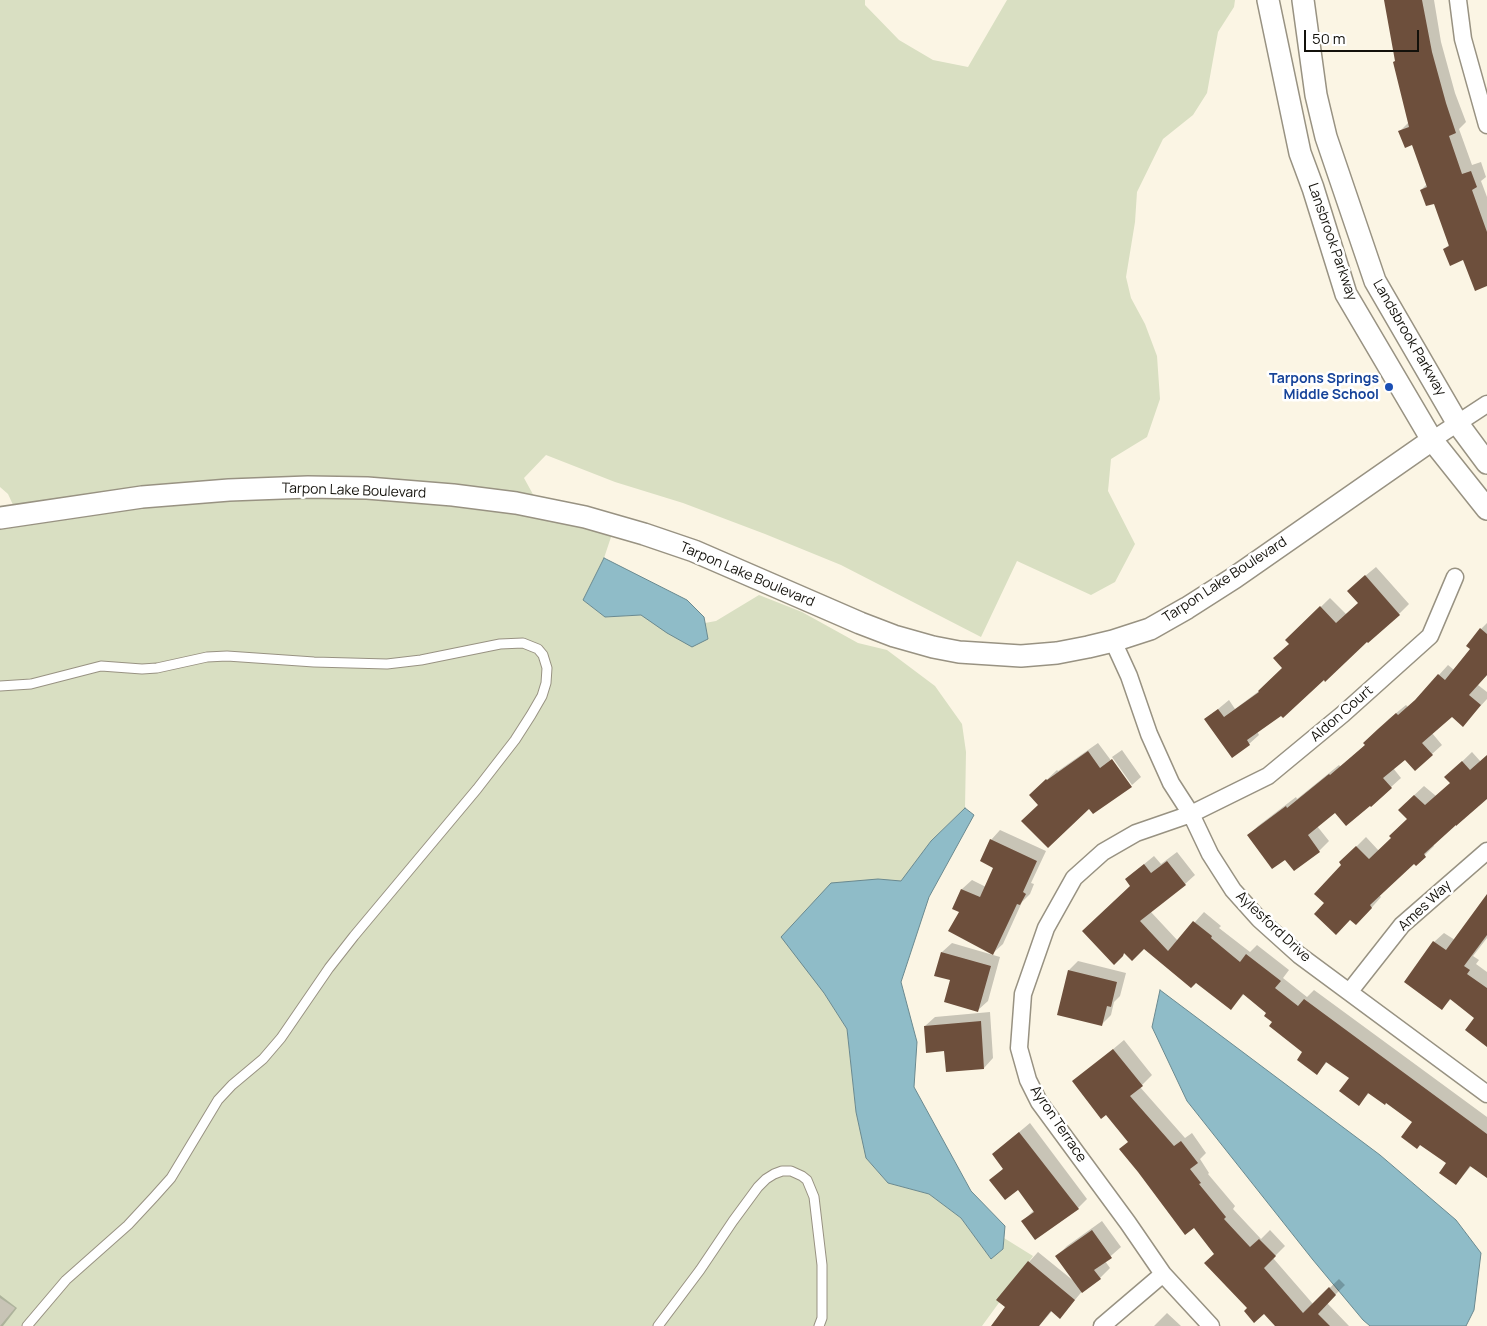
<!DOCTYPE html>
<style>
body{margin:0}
#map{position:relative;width:1487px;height:1326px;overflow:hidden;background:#fbf5e4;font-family:Manrope,sans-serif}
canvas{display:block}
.scale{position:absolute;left:1304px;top:30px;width:115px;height:22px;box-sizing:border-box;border:2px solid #13110b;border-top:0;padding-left:6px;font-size:15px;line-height:18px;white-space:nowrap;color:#13110b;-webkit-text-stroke:4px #fff;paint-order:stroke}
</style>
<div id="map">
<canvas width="1487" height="1326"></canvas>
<div class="scale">50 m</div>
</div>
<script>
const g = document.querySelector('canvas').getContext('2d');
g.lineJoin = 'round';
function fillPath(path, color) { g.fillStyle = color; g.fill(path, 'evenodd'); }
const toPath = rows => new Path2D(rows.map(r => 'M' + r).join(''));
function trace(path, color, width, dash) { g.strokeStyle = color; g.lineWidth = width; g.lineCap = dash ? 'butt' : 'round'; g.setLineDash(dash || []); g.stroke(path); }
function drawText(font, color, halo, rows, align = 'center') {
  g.font = font + ' Manrope,sans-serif'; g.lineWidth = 5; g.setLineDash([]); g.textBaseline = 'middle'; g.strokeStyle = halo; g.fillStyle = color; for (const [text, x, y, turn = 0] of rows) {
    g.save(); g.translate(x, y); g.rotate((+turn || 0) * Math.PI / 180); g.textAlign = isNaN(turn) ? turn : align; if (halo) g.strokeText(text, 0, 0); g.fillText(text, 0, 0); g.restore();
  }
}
fillPath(toPath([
 [0,0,865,0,865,5,899,40,933,60,968,67,1007,0,1235,0,1234,7,1218,32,1207,93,1193,115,1163,139,1137,192,1135,222,1126,277,1131,298,1145,324,1157,356,1160,399,1147,437,1111,459,1108,491,1135,544,1115,582,1091,595,1017,561,981,637,841,565,765,534,683,503,615,482,546,455,524,478,535,498,454,486,14,507,8,494,0,487],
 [307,496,366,497,514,512,583,526,612,534,604,558,583,600,605,617,641,615,708,639,705,623,716,621,759,595,802,612,858,643,887,650,935,686,962,724,966,752,965,808,931,841,901,882,878,879,824,993,847,1029,856,1112,867,1159,888,1183,929,1194,961,1218,991,1259,1003,1249,1004,1238,1033,1256,982,1326,0,1326,15,1308,0,1298,0,526,142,506]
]), '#d9dfc2');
const water = toPath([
 [604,558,687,600,704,617,708,639,692,647,667,633,641,615,605,617,583,600,604,558],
 [965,808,974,815,929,897,901,982,917,1042,914,1087,971,1191,1005,1226,1003,1249,991,1259,961,1218,929,1194,888,1183,866,1158,856,1112,847,1029,824,993,781,937,831,883,878,879,901,881,931,841,965,808],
 [1160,990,1380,1155,1456,1220,1481,1253,1474,1310,1466,1326,1370,1326,1363,1320,1313,1260,1187,1101,1152,1027,1160,990]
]);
fillPath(water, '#8fbcc8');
trace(water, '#6a898f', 1);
fillPath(toPath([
 [1385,0,1434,0,1441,42,1455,93,1466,122,1459,129,1472,165,1481,162,1486,177,1481,181,1487,197,1487,284,1463,258,1444,249,1450,244,1434,202,1421,190,1427,184,1413,144,1400,131,1409,122],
 [1376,567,1409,604,1399,614,1367,640,1281,714,1257,731,1259,735,1249,744,1206,719,1229,700,1235,709,1259,691,1284,667,1290,643,1287,640,1330,598,1346,614,1359,603,1359,581],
 [1487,623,1487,675,1478,685,1487,692,1487,699,1463,725,1452,716,1432,733,1442,745,1432,754,1405,758,1393,768,1401,778,1391,787,1335,811,1317,826,1329,841,1319,851,1285,858,1249,835,1258,826,1296,797,1297,799,1339,765,1341,767,1366,744,1389,719,1406,705,1408,707,1420,696,1448,665,1454,670,1472,649,1481,629],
 [1098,743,1130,786,1089,807,1040,805,1031,795,1057,770,1058,771],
 [1122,750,1141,777,1132,785,1112,757],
 [1472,752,1481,762,1487,756,1487,797,1456,824,1433,844,1434,846,1416,864,1414,862,1379,895,1381,897,1366,914,1326,903,1343,865,1341,862,1366,837,1379,851,1392,838,1408,819,1409,800,1424,786,1436,796,1451,783,1446,777],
 [1000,830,1046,851,1031,883,1034,884,1030,894,1022,902,1003,944,993,953,960,911,954,908,962,889,972,880,986,887,995,867,991,840],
 [1177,852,1195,875,1185,884,1150,911,1178,941,1204,912,1221,926,1219,928,1250,952,1257,945,1289,970,1283,978,1307,997,1314,990,1487,1117,1487,1177,1472,1165,1456,1184,1448,1163,1414,1122,1386,1102,1370,1092,1359,1104,1350,1078,1328,1061,1317,1073,1304,1052,1273,1022,1268,1013,1244,994,1231,1008,1196,981,1144,948,1126,952,1114,963,1131,886,1126,879,1154,856,1161,864],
 [1487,896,1487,938,1473,956,1479,960,1476,964,1487,972,1487,1037,1476,1017,1451,999,1442,1008,1434,942,1444,933,1455,940],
 [952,943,1000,957,988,1001,978,1010,942,952],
 [1078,961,1126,973,1120,996,1114,1002,1111,1015,1101,1025,1069,970],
 [990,1012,993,1058,984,1068,946,1050,925,1026,935,1017],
 [1124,1040,1152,1075,1140,1087,1185,1138,1192,1133,1206,1153,1200,1159,1209,1173,1208,1174,1235,1206,1233,1209,1261,1239,1270,1230,1285,1246,1273,1258,1313,1304,1339,1279,1345,1285,1327,1303,1349,1326,1276,1326,1264,1313,1249,1308,1215,1253,1129,1141,1106,1114,1074,1082],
 [1030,1123,1087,1199,1078,1208,1023,1221,1034,1210,1018,1188,991,1180,1004,1168,993,1154],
 [1102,1221,1121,1247,1105,1261,1110,1268,1100,1278,1084,1289,1069,1307,1052,1311,1039,1326,993,1326,1007,1307,1029,1262,1038,1252,1075,1282,1057,1256,1067,1246],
 [0,1295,17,1308,3,1326,0,1326],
 [1167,1313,1181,1326,1154,1326]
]), '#0003');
fillPath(toPath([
 [1384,0,1422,0,1432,52,1446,103,1456,133,1449,136,1462,174,1471,171,1477,187,1472,190,1487,232,1487,286,1475,291,1463,260,1450,266,1443,249,1449,246,1434,204,1426,206,1420,190,1427,187,1412,145,1405,148,1398,131,1409,127,1393,62,1395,61],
 [1365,575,1400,615,1368,643,1367,642,1325,682,1324,680,1283,718,1281,716,1247,740,1250,745,1232,758,1204,719,1218,709,1224,717,1259,692,1258,691,1282,668,1273,658,1289,644,1285,640,1320,606,1336,623,1358,603,1347,591],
 [1480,628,1487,634,1487,675,1469,695,1481,705,1463,727,1452,717,1422,743,1433,755,1415,771,1405,760,1383,778,1392,788,1371,807,1370,806,1346,826,1335,813,1308,835,1320,852,1294,871,1285,860,1272,869,1247,835,1286,806,1287,808,1329,774,1330,775,1365,745,1363,743,1378,729,1396,713,1398,715,1415,700,1438,674,1445,680,1470,649,1466,646],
 [1088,751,1100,768,1112,759,1132,787,1093,814,1089,809,1048,848,1021,821,1038,805,1029,795,1046,779,1047,780],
 [1487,755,1487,799,1456,826,1456,825,1424,854,1426,857,1416,866,1414,864,1370,905,1372,908,1356,925,1350,920,1336,935,1314,914,1324,903,1314,894,1341,865,1339,862,1356,846,1369,859,1391,838,1389,836,1407,819,1398,810,1414,795,1425,805,1450,783,1444,777,1462,761,1470,770],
 [990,839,1037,861,1023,892,1026,894,1020,905,1017,904,993,955,948,931,959,912,952,909,961,889,980,897,993,868,980,861],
 [1167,861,1186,885,1140,921,1168,951,1193,921,1212,936,1211,938,1240,962,1246,954,1281,981,1275,988,1298,1006,1304,999,1487,1134,1487,1178,1470,1166,1456,1185,1439,1173,1446,1163,1420,1145,1417,1149,1401,1137,1412,1122,1386,1103,1385,1105,1368,1093,1359,1106,1339,1091,1349,1078,1326,1062,1317,1075,1297,1060,1302,1052,1269,1026,1272,1022,1264,1016,1266,1013,1243,994,1231,1010,1196,983,1191,988,1144,949,1132,961,1124,953,1123,956,1114,965,1082,931,1130,886,1125,879,1144,864,1151,873],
 [1487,894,1487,935,1464,966,1470,970,1467,974,1487,988,1487,1047,1465,1030,1474,1018,1450,999,1442,1010,1404,982,1433,941,1446,950],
 [941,952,991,966,978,1012,944,1002,950,980,934,976],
 [1068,970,1117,982,1111,1007,1107,1006,1102,1026,1057,1015],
 [981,1021,984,1069,946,1072,944,1051,926,1053,924,1026],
 [1113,1049,1143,1086,1130,1096,1174,1146,1181,1141,1198,1163,1190,1169,1201,1183,1199,1184,1226,1217,1224,1219,1250,1247,1259,1239,1276,1256,1264,1268,1303,1313,1329,1287,1336,1295,1318,1314,1330,1326,1275,1326,1264,1314,1254,1323,1244,1311,1247,1308,1204,1263,1214,1254,1194,1228,1185,1235,1138,1172,1119,1149,1128,1142,1106,1115,1101,1119,1072,1081],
 [1019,1132,1079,1209,1035,1240,1021,1221,1034,1212,1018,1190,1005,1200,989,1180,1003,1169,992,1154],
 [1092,1230,1112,1258,1094,1270,1101,1279,1082,1293,1055,1256],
 [1028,1261,1075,1300,1060,1319,1051,1311,1039,1326,991,1326,1005,1307,996,1300]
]), '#6d4f3c');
const service = toPath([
 [0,686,31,684,101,666,142,669,157,668,207,657,227,656,314,662,387,664,421,660,500,644,523,643,538,649,543,655,547,668,546,683,542,696,531,715,515,740,477,789,354,936,329,968,281,1038,263,1059,232,1085,218,1100,171,1178,154,1197,128,1225,66,1280,27,1326],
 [658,1326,700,1270,733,1221,758,1187,766,1179,774,1174,782,1171,791,1171,802,1176,807,1180,814,1197,822,1265,822,1318,819,1326]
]);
const minor = toPath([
 [1458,0,1463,39,1487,125],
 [1432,440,1487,404],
 [1113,641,1129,676,1149,734,1171,783,1191,814,1210,854,1233,890,1259,919,1299,955,1487,1094],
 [1350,991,1402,925,1487,851],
 [1102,1326,1163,1274],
 [1211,1326,1163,1274,1128,1223,1039,1102,1028,1080,1019,1048,1023,994,1046,928,1074,878,1103,852,1136,833,1191,814,1268,776,1343,714,1430,636,1455,577]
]);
const tertiary = toPath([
 [1268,0,1300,153,1313,188,1346,294,1432,440,1487,509],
 [1303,0,1316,95,1326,137,1375,281,1458,424,1487,463],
 [0,518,142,497,229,490,308,487,367,488,453,495,516,503,585,517,644,534,694,551,860,623,894,636,933,647,959,652,1021,656,1057,653,1088,647,1113,641,1150,629,1187,608,1234,578,1432,440]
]);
trace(service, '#989282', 11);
trace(minor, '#989282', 19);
trace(tertiary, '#989282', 24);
trace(service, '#fff', 9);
trace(minor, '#fff', 16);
trace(tertiary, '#fff', 21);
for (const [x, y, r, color] of [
 [1389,387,5,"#1a4fb4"]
]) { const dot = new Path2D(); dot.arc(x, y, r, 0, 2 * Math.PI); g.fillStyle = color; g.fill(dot); trace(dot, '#fff', 2); }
drawText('14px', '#13110b', '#fff', [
 ["Lansbrook Parkway",1332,242,71],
 ["Landsbrook Parkway",1409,338,60],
 ["Tarpon Lake Boulevard",354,491,2],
 ["Tarpon Lake Boulevard",747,575,23],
 ["Tarpon Lake Boulevard",1225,580,-33],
 ["Aldon Court",1342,714,-41],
 ["Ames Way",1425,906,-43],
 ["Aylesford Drive",1273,927,43],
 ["Ayron Terrace",1058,1124,56]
]);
drawText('bold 14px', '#164399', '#fff', [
 ["Tarpons Springs",1379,379],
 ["Middle School",1379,395]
], 'right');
</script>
